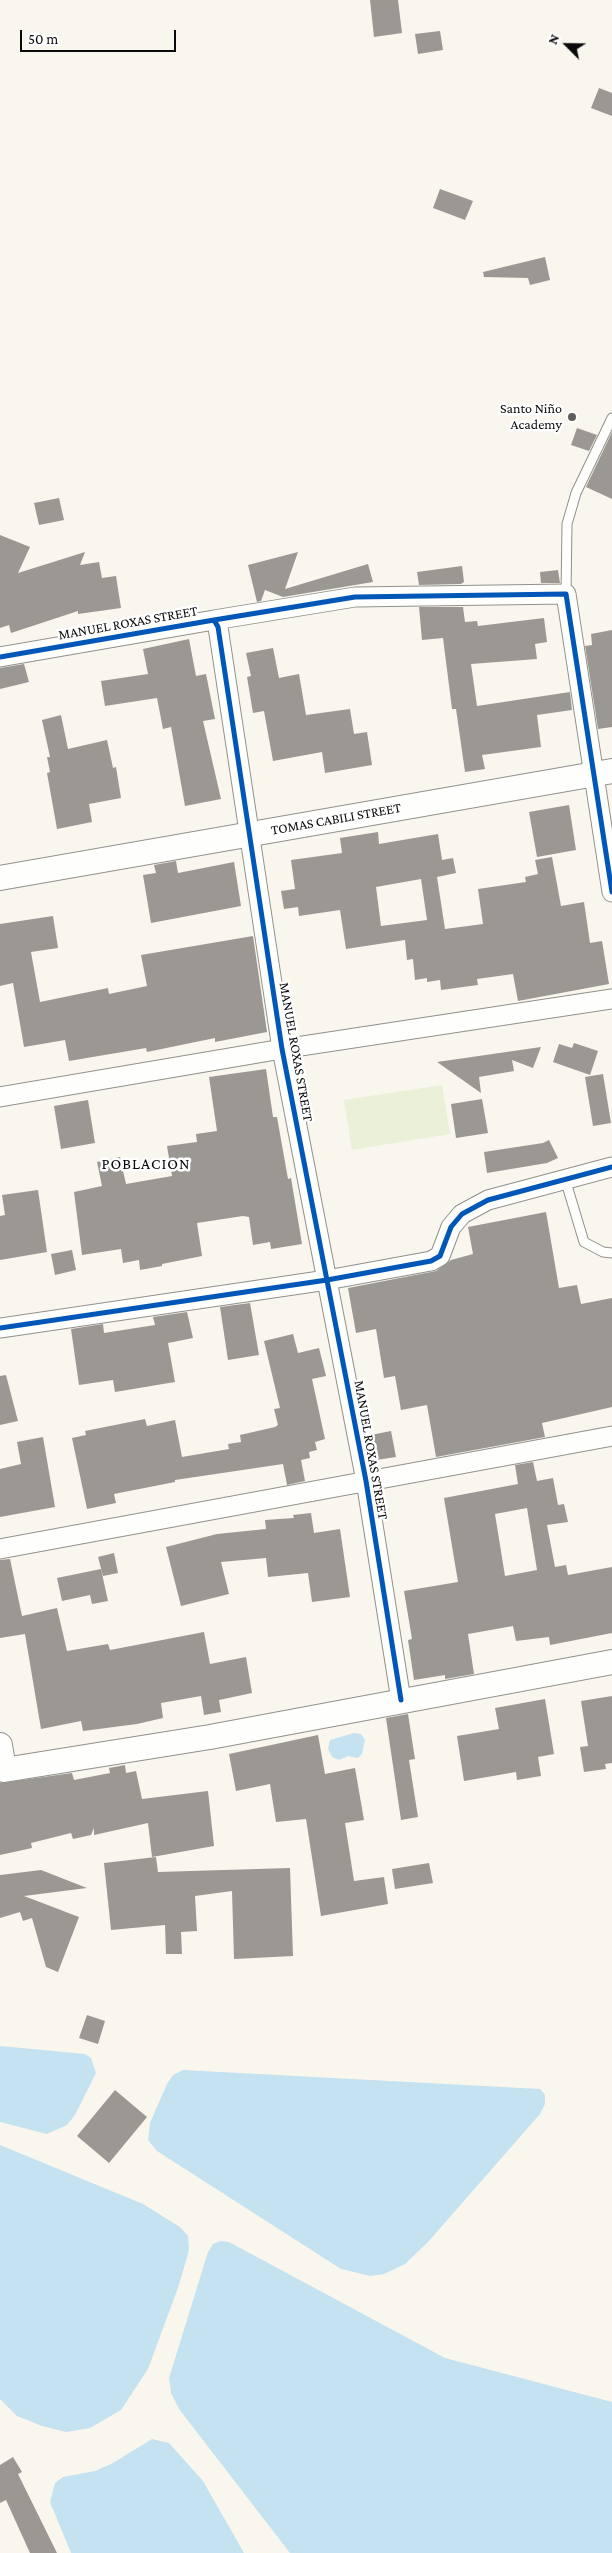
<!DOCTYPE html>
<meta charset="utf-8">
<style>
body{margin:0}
#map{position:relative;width:612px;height:2553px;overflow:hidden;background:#f9f6ed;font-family:"Crimson Pro",serif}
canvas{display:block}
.north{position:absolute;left:542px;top:20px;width:50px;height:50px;-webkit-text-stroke:4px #fff;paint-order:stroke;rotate:293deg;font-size:14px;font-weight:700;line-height:20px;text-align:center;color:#0a0a0a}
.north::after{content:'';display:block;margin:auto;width:18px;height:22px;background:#0a0a0a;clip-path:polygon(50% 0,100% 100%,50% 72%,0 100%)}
.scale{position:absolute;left:20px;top:30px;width:156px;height:22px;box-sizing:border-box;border:2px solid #0a0a0a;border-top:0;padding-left:6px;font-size:15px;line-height:18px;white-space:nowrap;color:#0a0a0a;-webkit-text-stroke:4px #fff;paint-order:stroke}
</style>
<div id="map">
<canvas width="612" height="2553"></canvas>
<div class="north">N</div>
<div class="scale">50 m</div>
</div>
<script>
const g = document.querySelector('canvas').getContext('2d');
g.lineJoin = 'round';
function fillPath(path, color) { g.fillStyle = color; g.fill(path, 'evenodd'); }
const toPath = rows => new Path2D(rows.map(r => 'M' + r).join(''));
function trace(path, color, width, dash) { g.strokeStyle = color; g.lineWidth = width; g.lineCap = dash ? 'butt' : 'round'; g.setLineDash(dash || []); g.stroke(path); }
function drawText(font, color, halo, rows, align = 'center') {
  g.font = font + ' "Crimson Pro",serif'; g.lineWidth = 5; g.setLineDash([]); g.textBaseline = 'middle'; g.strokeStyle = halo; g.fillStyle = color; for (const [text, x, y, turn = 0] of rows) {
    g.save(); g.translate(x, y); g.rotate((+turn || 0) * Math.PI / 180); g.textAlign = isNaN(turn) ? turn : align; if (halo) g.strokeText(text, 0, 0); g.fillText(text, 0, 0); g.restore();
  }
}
fillPath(toPath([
 [442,1085,450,1134,352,1150,344,1100]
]), '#ebf1d8');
fillPath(toPath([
 [354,1733,361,1734,365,1740,362,1754,358,1758,348,1756,339,1760,332,1757,328,1749,330,1740],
 [0,2046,85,2054,91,2058,96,2073,75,2115,67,2125,47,2134,0,2122],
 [183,2070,540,2089,545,2095,545,2104,540,2114,428,2242,405,2264,384,2274,370,2276,341,2269,157,2151,148,2140,150,2123,167,2084,173,2075],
 [0,2145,143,2204,180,2227,188,2236,189,2250,179,2285,148,2369,121,2410,90,2428,66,2432,42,2426,17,2416,0,2399],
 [220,2241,229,2242,445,2358,612,2402,612,2553,290,2553,179,2409,171,2393,169,2378,208,2252,213,2244],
 [152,2439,169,2443,203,2481,244,2553,71,2553,50,2502,55,2483,63,2477,95,2471,113,2463]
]), '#c5e2f0');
fillPath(toPath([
 [370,0,398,0,402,33,374,37],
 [440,31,443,50,418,54,415,34],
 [599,88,612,93,612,116,591,108],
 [440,189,473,201,465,220,433,208],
 [545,257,550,280,530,285,528,278,484,277,483,272],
 [577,428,597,435,589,451,571,445],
 [612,432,612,499,586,487],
 [59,498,64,520,39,525,34,503],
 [0,535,30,547,18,573,85,552,80,565,99,562,102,578,116,576,121,608,78,614,78,611,11,633,9,625,0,628],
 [298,552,285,589,368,564,373,582,283,597,265,590,261,601,257,602,248,565],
 [462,566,464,582,461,584,419,585,417,572],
 [558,570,560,583,541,583,540,572],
 [419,607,463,607,465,622,477,621,478,626,544,618,547,642,535,644,537,659,471,664,477,706,570,692,572,710,537,715,541,747,482,755,485,769,465,772,456,709,452,709,443,638,422,640],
 [612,630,612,727,598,729,585,646,592,645,591,634],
 [189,639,196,676,206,674,215,719,203,721,221,799,185,806,171,727,163,729,157,698,105,706,101,681,148,674,143,649],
 [273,648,279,678,299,674,306,715,350,709,354,734,367,732,372,765,325,773,322,752,273,761,264,711,253,713,247,677,251,676,246,653],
 [24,664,29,682,0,689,0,668],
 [61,715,68,749,107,740,113,768,116,767,121,798,89,804,92,822,57,829,47,773,50,772,47,757,50,757,42,720],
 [569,805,576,850,537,857,529,812],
 [378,832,379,844,438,834,442,860,453,858,456,873,437,877,445,929,483,924,478,889,526,882,525,877,538,874,535,860,552,857,561,906,584,902,590,943,602,941,609,984,518,1001,513,974,477,979,478,985,441,990,440,980,427,982,427,978,415,980,413,959,407,960,405,940,346,949,340,910,299,916,298,907,284,909,281,891,295,889,291,860,342,853,340,838],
 [421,879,427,920,381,926,376,887],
 [176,861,178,873,234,862,241,906,151,923,143,875,156,873,154,865],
 [53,916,58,948,31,952,40,1002,108,988,109,994,147,986,141,955,253,936,267,1032,215,1042,215,1038,147,1052,146,1048,69,1061,65,1040,24,1047,13,983,0,986,0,924],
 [574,1043,598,1051,590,1075,553,1062,559,1044,572,1048],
 [541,1047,533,1068,512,1060,514,1071,479,1077,481,1093,437,1062],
 [266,1069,273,1117,277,1117,288,1179,291,1178,302,1244,271,1249,270,1242,253,1245,249,1217,243,1216,197,1223,202,1256,162,1264,162,1266,140,1270,139,1260,123,1263,121,1249,82,1255,74,1192,102,1186,97,1162,120,1157,126,1184,172,1176,167,1146,197,1142,196,1134,217,1131,209,1077],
 [603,1074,611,1123,593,1126,585,1077],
 [482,1099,488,1133,456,1138,451,1104],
 [88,1100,95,1143,61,1149,54,1106],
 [549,1140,558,1158,547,1163,487,1173,484,1152,543,1143],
 [38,1190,47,1252,0,1260,0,1216,5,1215,2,1195],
 [546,1212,559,1288,577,1285,581,1304,612,1298,612,1407,542,1423,545,1437,436,1457,427,1405,401,1410,395,1376,384,1378,376,1329,356,1333,348,1288,436,1271,451,1260,473,1254,468,1227],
 [72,1250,76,1270,55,1275,51,1254],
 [250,1303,259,1355,228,1360,220,1307],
 [187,1312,193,1338,168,1343,175,1382,115,1392,113,1380,79,1385,71,1329,103,1324,104,1333,155,1325,153,1317],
 [293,1334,298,1353,319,1348,326,1376,312,1379,325,1439,315,1442,317,1450,309,1452,310,1458,301,1460,305,1481,287,1485,283,1464,175,1480,175,1482,114,1494,116,1503,87,1509,72,1438,86,1435,85,1431,145,1419,147,1426,175,1420,182,1457,229,1449,228,1444,241,1442,240,1435,275,1427,278,1425,274,1409,280,1408,264,1341],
 [6,1375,18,1421,0,1425,0,1376],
 [391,1431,396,1457,376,1460,371,1435],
 [43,1437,55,1507,0,1517,0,1469,21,1464,17,1442],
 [533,1462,537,1481,553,1478,558,1505,564,1504,568,1522,547,1525,555,1567,566,1565,568,1575,612,1567,612,1633,550,1645,549,1637,516,1641,513,1626,468,1634,474,1674,445,1679,445,1675,414,1680,408,1640,412,1639,404,1591,458,1582,444,1498,518,1484,515,1465],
 [527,1508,537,1570,505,1576,495,1514],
 [311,1513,314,1533,340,1529,350,1597,312,1602,308,1573,268,1577,266,1558,221,1562,229,1594,181,1606,166,1547,217,1534,266,1529,265,1520,294,1518,293,1515],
 [114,1553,118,1573,103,1576,98,1557],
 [10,1559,22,1616,57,1608,67,1651,108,1644,110,1650,204,1632,210,1664,246,1657,252,1693,219,1700,221,1712,204,1715,201,1696,161,1703,163,1718,137,1724,83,1731,81,1721,41,1729,25,1634,0,1638,0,1560],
 [101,1569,108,1601,92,1604,90,1595,62,1601,57,1578],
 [612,1696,612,1763,605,1764,606,1769,584,1772,580,1747,588,1746,581,1701],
 [545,1699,554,1754,538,1757,541,1776,517,1780,516,1772,464,1781,457,1736,499,1729,495,1708],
 [408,1714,415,1759,409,1760,418,1817,401,1820,386,1718],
 [318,1735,325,1774,355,1768,364,1820,345,1823,354,1881,384,1877,388,1904,321,1916,306,1819,276,1822,270,1784,236,1791,229,1754],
 [125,1765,126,1773,136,1771,142,1799,208,1791,214,1846,152,1857,148,1823,94,1835,94,1828,91,1835,73,1839,71,1833,31,1843,32,1848,0,1855,0,1783,72,1773,74,1780,110,1773,109,1768],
 [156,1857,158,1872,290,1868,293,1956,234,1959,232,1891,195,1896,197,1931,181,1932,182,1954,166,1954,165,1925,111,1930,104,1863],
 [429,1863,433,1883,395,1889,392,1869],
 [41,1870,87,1888,24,1896,79,1917,58,1972,46,1967,32,1918,23,1921,20,1912,0,1918,0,1875],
 [87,2015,105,2021,98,2044,79,2038],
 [115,2090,147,2117,109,2163,77,2136],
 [13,2457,22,2472,18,2474,57,2553,30,2553,6,2500,0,2503,0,2465]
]), '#9b9894');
const service = toPath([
 [566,594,567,524,576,493,612,418],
 [565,1179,584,1242,603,1252,612,1253]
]);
const minor = toPath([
 [214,620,355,597,566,594,612,892],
 [0,657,214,620,218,627,282,1049,366,1481,401,1700],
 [0,1097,282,1049,612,999],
 [0,1328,327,1280,431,1261,440,1256,451,1227,462,1214,488,1200,612,1167],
 [0,1549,612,1436]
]);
const tertiary = toPath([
 [0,878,612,771],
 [0,1745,4,1770,210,1737,612,1662]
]);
trace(service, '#92908c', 11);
trace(minor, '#92908c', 21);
trace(tertiary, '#92908c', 26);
trace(service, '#fefefc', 9);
trace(minor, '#fefefc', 19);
trace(tertiary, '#fefefc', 24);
trace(toPath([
 [214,620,355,597,566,594,612,892],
 [0,657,214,620,218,627,282,1049,366,1481,401,1700],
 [0,1328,327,1280,431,1261,440,1256,451,1227,462,1214,488,1200,612,1167]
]), '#0057b8', 5);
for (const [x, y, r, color] of [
 [572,417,5,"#5e5d59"]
]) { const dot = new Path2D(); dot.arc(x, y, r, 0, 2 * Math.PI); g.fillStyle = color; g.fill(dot); trace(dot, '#fff', 2); }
drawText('14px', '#0a0a0a', '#fff', [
 ["Santo Niño",562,409],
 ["Academy",562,425]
], 'right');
drawText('14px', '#0a0a0a', '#fff', [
 ["MANUEL ROXAS STREET",128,623,-10],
 ["TOMAS CABILI STREET",336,819,-10],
 ["MANUEL ROXAS STREET",296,1052,80],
 ["MANUEL ROXAS STREET",371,1450,80]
]);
g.letterSpacing = '1px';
drawText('16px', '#0a0a0a', '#fff', [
 ["POBLACION",146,1164]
]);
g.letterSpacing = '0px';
</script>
